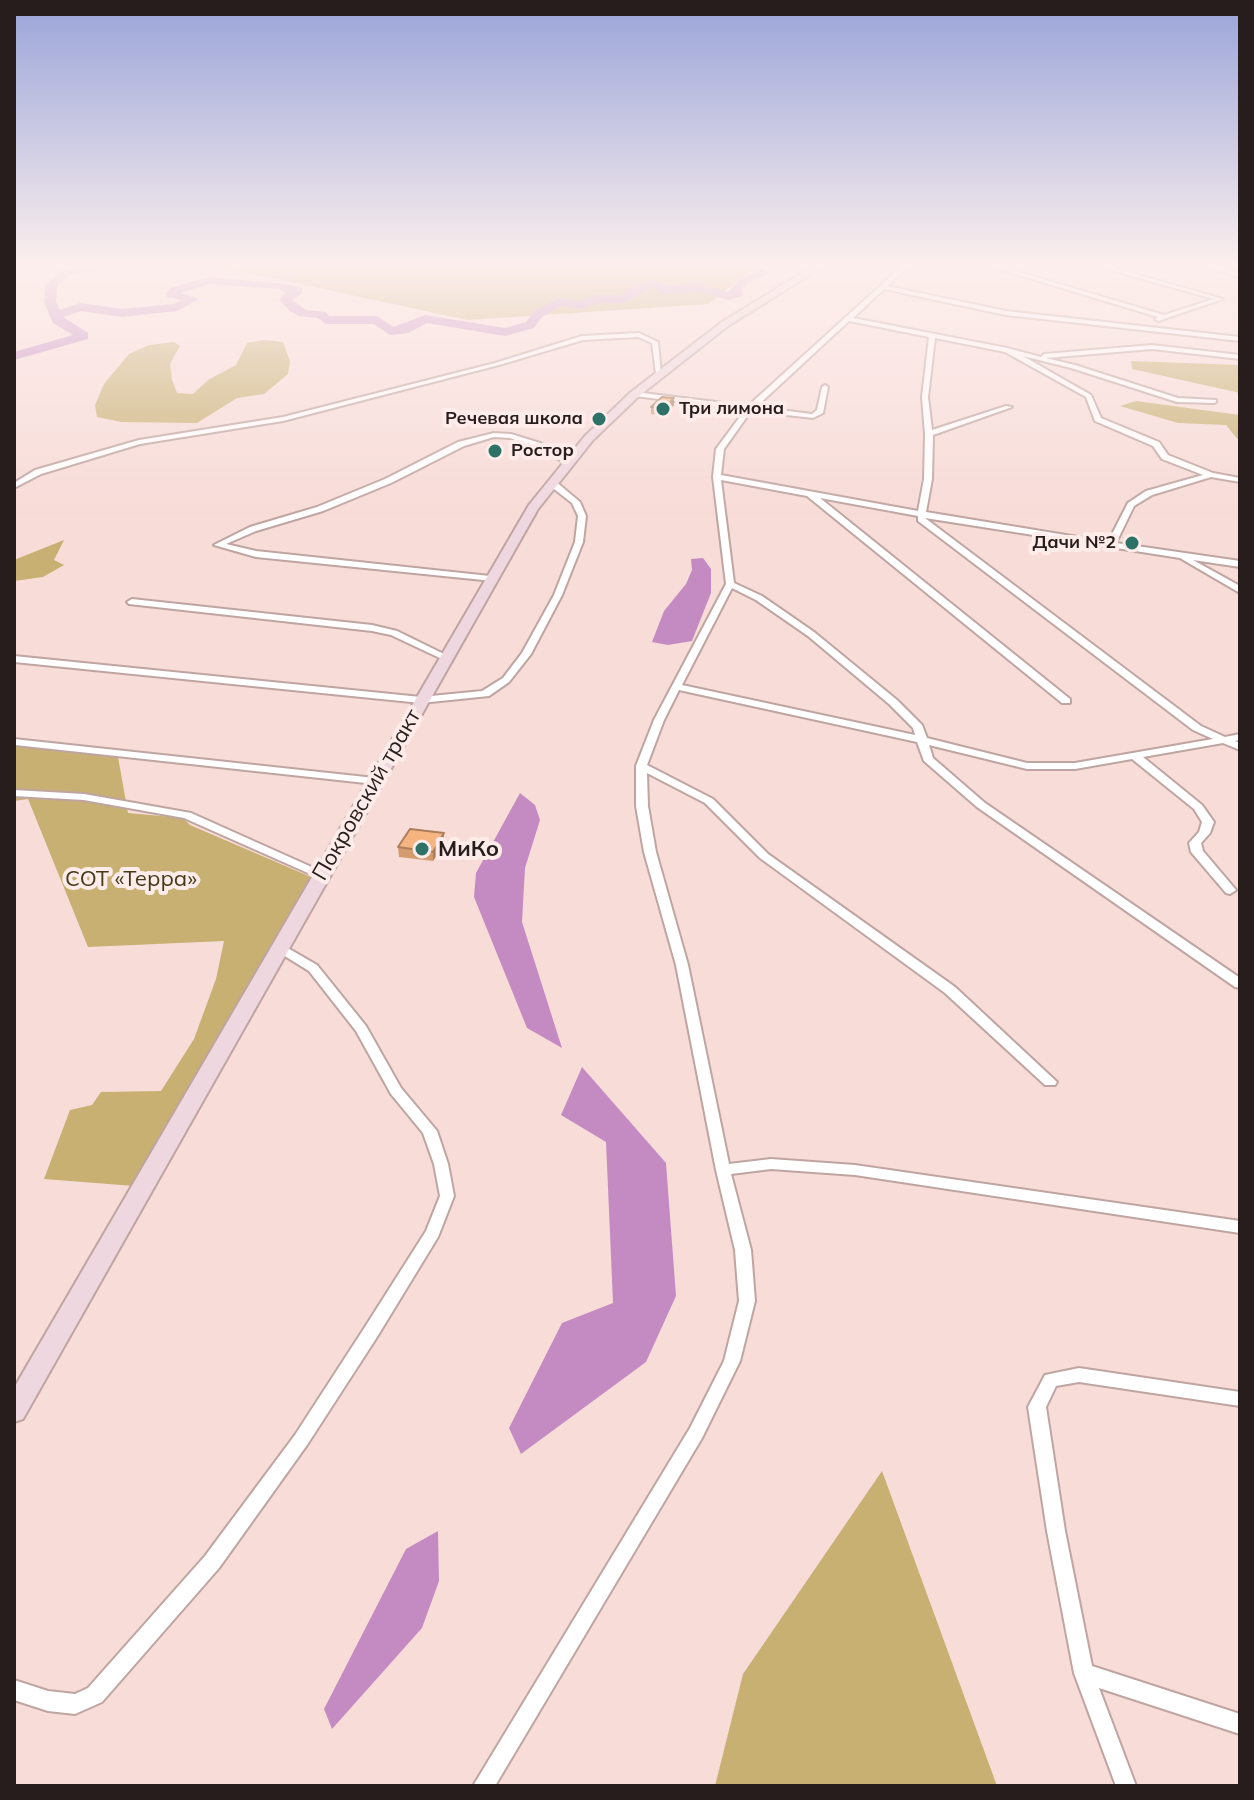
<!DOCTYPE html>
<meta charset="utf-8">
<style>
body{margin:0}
#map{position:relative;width:1254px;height:1800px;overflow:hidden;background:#f8dcd8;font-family:Mulish,sans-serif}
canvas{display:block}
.frame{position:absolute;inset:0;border:16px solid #271d1c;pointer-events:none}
</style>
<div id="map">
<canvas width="1254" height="1800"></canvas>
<div class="frame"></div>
</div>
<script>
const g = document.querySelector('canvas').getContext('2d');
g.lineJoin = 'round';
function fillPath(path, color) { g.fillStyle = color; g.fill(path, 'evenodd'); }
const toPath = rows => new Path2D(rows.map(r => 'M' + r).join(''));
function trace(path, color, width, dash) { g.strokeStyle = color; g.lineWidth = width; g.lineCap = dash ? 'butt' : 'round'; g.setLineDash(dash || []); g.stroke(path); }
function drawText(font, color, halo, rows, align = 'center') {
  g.font = font + ' Mulish,sans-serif'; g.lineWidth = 8; g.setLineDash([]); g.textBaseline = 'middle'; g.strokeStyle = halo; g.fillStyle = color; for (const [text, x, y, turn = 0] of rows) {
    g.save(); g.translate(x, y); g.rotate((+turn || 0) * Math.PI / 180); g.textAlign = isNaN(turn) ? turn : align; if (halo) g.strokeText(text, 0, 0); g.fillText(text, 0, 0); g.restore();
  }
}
fillPath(toPath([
 [215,266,757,266,708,304,468,320],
 [264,340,283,342,290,361,288,374,264,394,237,398,197,423,121,422,97,417,95,405,104,384,129,354,149,345,174,342,180,346,170,364,172,380,177,393,193,394,208,380,236,365,247,343],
 [1131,361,1240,365,1240,393,1132,369],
 [1136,401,1240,415,1240,442,1226,425,1178,423,1120,406],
 [64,540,54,560,64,565,43,577,14,581,14,560],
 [14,746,118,757,128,813,183,818,190,825,311,877,134,1186,44,1179,70,1110,92,1105,101,1092,161,1091,194,1039,216,979,224,941,88,947,28,799,14,801],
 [882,1471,997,1786,715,1786,743,1674]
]), '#c8b072');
fillPath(toPath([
 [703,558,711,569,711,593,692,641,668,645,652,642,664,611,686,584,692,570,691,559],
 [520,793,535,805,540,820,525,868,522,922,562,1048,527,1028,474,897,476,873],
 [582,1067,666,1163,676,1296,646,1362,521,1454,509,1428,562,1323,613,1303,606,1142,561,1115],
 [438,1531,439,1581,422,1628,332,1729,324,1709,406,1549]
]), '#c48bc3');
fillPath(toPath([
 [82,266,112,266,70,275,57,286,56,302,60,310,80,303,122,309,174,304,182,300,167,297,165,294,170,288,209,277,286,284,302,288,302,294,292,300,306,310,326,312,329,316,377,316,393,327,425,315,505,328,526,322,534,311,559,298,580,301,595,295,621,295,627,289,652,280,661,282,664,286,699,284,728,292,741,278,754,273,746,266,759,266,770,274,749,282,742,289,743,296,728,300,699,292,661,294,653,287,624,303,597,303,581,309,561,306,542,317,534,328,505,336,427,323,408,333,390,335,374,324,326,324,318,318,299,316,290,311,279,299,286,293,279,289,210,284,181,293,199,299,177,311,122,317,81,311,63,317,88,333,88,339,14,360,14,352,73,335,53,323,44,302,45,285,63,270,82,266]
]), '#c48bc3');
const street = toPath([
 [902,266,909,266,887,286,1006,311,1240,337,1240,341,1006,315,884,289,853,318,1007,348,1041,357,1044,354,1152,345,1240,355,1240,359,1152,349,1046,358,1075,365,1178,398,1216,400,1216,402,1214,403,1177,402,1071,368,1023,356,1091,395,1101,418,1159,442,1168,455,1213,473,1240,478,1240,482,1211,477,1152,495,1134,506,1116,543,1240,561,1240,567,1193,560,1240,586,1240,593,1180,558,925,518,1201,726,1225,737,1240,734,1240,740,1235,741,1240,743,1240,750,1223,743,1143,757,1202,805,1214,822,1210,833,1201,843,1203,851,1236,890,1230,894,1226,893,1191,852,1189,843,1199,832,1202,822,1194,809,1132,759,1075,769,1027,769,929,745,933,758,985,803,1240,978,1240,988,1235,987,977,807,924,761,917,742,679,690,664,720,647,765,713,799,768,854,955,987,1057,1082,1055,1085,1045,1085,945,993,760,858,705,803,647,773,648,806,656,852,688,965,729,1164,771,1159,855,1165,1240,1221,1240,1233,855,1175,771,1169,731,1174,751,1250,755,1301,740,1361,702,1438,495,1786,473,1786,690,1428,724,1361,739,1301,735,1250,716,1170,676,965,644,852,636,806,636,766,654,720,726,584,713,477,716,449,745,410,635,396,632,394,635,392,748,406,902,266],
 [849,321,929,337,922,397,925,434,924,479,918,511,721,475,724,449,751,411,813,418,823,413,828,387,825,385,822,387,817,410,812,414,756,407,849,321],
 [935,338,1005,352,1086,397,1095,421,1153,446,1162,459,1203,475,1146,491,1128,503,1108,542,926,512,932,479,933,435,1012,407,1006,406,932,430,928,397,935,338],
 [721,480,807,496,1062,703,1070,703,1070,699,820,498,918,516,918,521,1193,730,1213,739,1075,763,1027,763,927,738,922,725,897,700,814,632,762,596,734,583,721,480],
 [732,588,756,600,808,636,889,704,913,728,915,735,682,685,732,588],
 [989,266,999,266,1164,315,1214,299,1096,266,1107,266,1223,299,1158,321,1155,319,1158,317,989,266],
 [1205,266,1216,266,1240,274,1237,276,1205,266],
 [639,333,658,342,661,375,656,374,652,343,638,337,583,340,499,365,283,421,140,444,41,474,14,488,14,483,35,470,139,440,283,417,495,363,582,336,639,333],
 [494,433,511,434,540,443,573,461,566,463,534,447,510,438,494,437,464,446,391,483,323,511,256,531,226,544,256,551,490,576,494,579,493,581,256,557,214,545,250,527,317,507,385,479,458,442,494,433],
 [549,481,555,481,580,502,586,516,583,542,562,595,531,654,509,682,489,696,421,703,14,662,14,656,421,697,482,691,503,678,522,653,554,595,575,542,578,516,572,503,549,485,549,481],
 [132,599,372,625,397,631,450,657,448,659,442,659,391,635,372,631,129,604,127,602,132,599],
 [14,739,375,778,380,781,375,784,15,745,14,739],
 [14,790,84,794,191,813,325,873,327,875,325,877,317,877,184,818,84,800,14,796,14,790],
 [279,943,317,965,366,1026,401,1088,437,1131,448,1164,454,1196,438,1237,377,1337,307,1445,219,1568,102,1702,75,1714,48,1711,14,1700,14,1680,48,1691,75,1694,88,1688,205,1556,295,1435,365,1327,426,1231,440,1196,434,1164,423,1133,391,1094,356,1031,309,971,275,950,273,947,275,944,279,943],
 [1079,1368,1240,1392,1240,1406,1079,1382,1056,1386,1046,1407,1065,1531,1092,1666,1240,1714,1240,1734,1099,1688,1136,1786,1116,1786,1074,1673,1047,1531,1028,1407,1045,1375,1079,1368]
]);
const secondary = toPath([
 [813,266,824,266,728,326,639,396,593,440,538,509,23,1419,14,1422,14,1388,529,505,585,436,631,392,722,322,813,266]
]);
trace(street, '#bfa5a1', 4);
trace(secondary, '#bfa5a1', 4);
fillPath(street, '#fff');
fillPath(secondary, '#efd7df');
fillPath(toPath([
 [674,405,664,415,651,414,651,407],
 [444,842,433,861,399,857,398,847]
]), '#d49b6f');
fillPath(toPath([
 [674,398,674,405,664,415,664,409],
 [444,833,444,842,433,861,433,852]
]), '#ac7e5a');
const building = toPath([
 [662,397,674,398,664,409,651,407,662,397],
 [410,829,444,833,433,852,398,847,410,829]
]);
fillPath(building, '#f6b481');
trace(building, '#ac7e5a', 2);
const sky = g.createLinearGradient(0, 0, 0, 518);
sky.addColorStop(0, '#99a4d9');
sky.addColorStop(0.51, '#fcefed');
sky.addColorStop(1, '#fcefed00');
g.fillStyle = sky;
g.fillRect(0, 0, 1254, 518);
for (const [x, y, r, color] of [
 [663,409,8,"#2d7266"],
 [599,419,8,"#2d7266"],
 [495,451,8,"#2d7266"],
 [1132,543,8,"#2d7266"],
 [422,849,8,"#2d7266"]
]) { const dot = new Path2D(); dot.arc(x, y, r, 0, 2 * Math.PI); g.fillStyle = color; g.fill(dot); trace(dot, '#fdece9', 3); }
drawText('bold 18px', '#271d1c', '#fdece9', [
 ["Три лимона",679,409],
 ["Речевая школа",583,419,"right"],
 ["Ростор",511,451],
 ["Дачи №2",1116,543,"right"]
], 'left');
drawText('22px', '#271d1c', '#fdece9', [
 ["Покровский тракт",367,795,-60]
]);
drawText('bold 22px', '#271d1c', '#fdece9', [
 ["МиКо",438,849]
], 'left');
drawText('22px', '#463918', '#fdece9', [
 ["СОТ «Терра»",131,879]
]);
</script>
